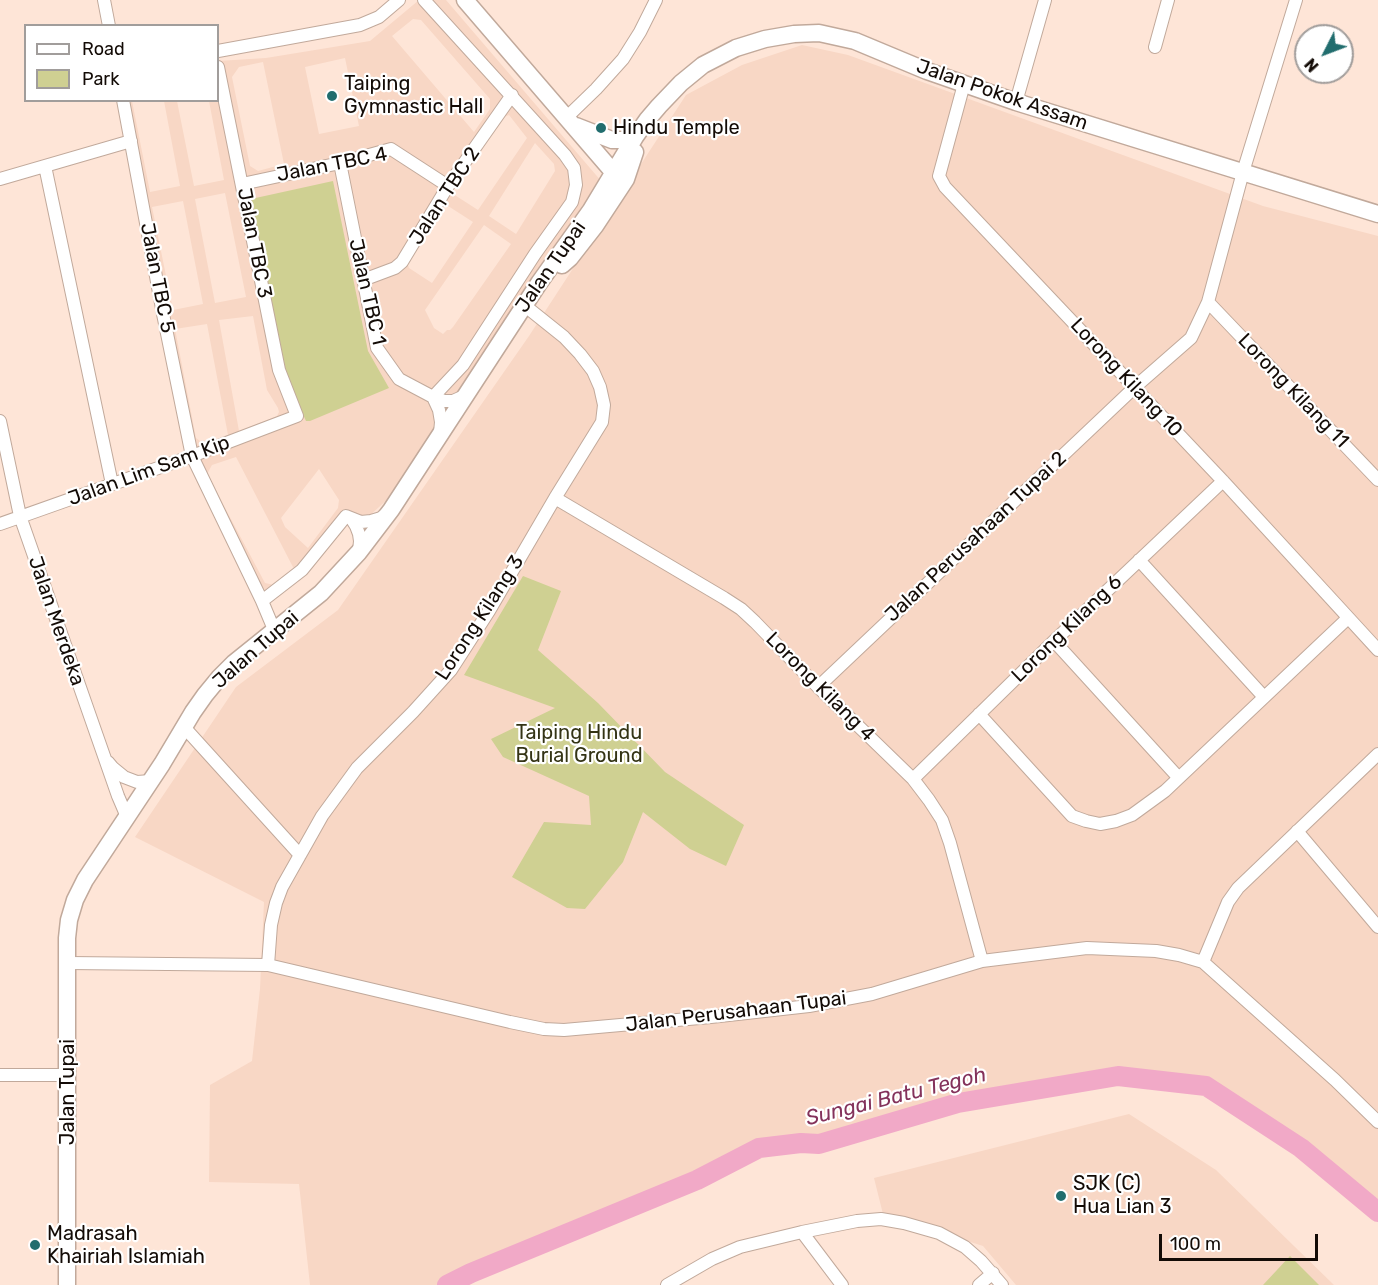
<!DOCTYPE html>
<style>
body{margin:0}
#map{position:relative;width:1378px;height:1285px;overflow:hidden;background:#fee5d7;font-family:Rubik,sans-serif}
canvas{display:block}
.legend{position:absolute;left:24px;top:24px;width:195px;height:78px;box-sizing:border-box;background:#fff;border:2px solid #a19d9b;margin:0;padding:8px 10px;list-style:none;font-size:18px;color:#130b06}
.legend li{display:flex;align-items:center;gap:12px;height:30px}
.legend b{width:30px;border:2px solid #a19d9b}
.north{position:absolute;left:1294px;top:24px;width:60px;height:60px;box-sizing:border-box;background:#fff;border:2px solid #a19d9b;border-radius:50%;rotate:228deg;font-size:16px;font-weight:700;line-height:24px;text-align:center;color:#130b06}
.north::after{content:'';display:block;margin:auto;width:21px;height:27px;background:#216d6e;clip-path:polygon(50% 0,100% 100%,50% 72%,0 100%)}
.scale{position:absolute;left:1159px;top:1234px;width:159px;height:27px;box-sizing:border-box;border:3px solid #130b06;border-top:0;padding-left:8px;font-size:18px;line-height:21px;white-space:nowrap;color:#130b06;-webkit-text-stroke:4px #fff;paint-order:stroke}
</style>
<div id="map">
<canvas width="1378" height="1285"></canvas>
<ul class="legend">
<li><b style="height:8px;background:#fff"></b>Road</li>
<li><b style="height:16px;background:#cfd092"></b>Park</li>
</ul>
<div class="north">N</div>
<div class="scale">100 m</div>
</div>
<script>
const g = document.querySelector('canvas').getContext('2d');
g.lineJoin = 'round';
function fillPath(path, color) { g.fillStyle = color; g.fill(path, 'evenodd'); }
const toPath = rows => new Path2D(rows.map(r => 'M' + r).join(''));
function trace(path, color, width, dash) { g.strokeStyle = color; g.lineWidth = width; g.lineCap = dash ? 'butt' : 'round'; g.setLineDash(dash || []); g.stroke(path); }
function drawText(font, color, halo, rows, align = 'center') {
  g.font = font + ' Rubik,sans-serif'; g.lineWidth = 4.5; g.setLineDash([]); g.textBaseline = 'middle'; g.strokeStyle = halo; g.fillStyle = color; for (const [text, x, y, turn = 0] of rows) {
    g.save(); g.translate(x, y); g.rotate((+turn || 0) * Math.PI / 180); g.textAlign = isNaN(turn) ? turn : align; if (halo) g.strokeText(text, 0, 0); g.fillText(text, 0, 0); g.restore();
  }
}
fillPath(toPath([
 [419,0,446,0,602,182,391,496,367,518,345,511,305,565,265,596,197,455,127,101,132,101,150,192,180,186,164,101,177,101,194,186,224,180,209,101,218,100,218,61,266,58,370,41],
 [413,19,421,20,490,99,490,109,474,132,392,36],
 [345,58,359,126,319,134,305,67],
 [263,62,284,164,258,171,250,166,232,77,239,67],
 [509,115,527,138,478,210,450,192,499,119],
 [535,143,554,164,555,171,516,234,489,216],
 [225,193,246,297,215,303,195,199],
 [183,201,203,304,173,310,152,207],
 [445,204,473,222,432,283,409,268,407,262],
 [484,225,511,244,453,327,450,330,447,330,443,334,434,328,425,310],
 [253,316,267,390,278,408,279,412,277,416,239,431,219,320],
 [207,324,228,435,204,444,196,438,175,329],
 [236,457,294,569,274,585,265,583,207,474,212,465],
 [319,469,339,500,338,508,308,548,285,527,281,518],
 [802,45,848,55,1263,206,1378,236,1378,1221,1205,1081,1122,1072,958,1103,801,1143,759,1148,444,1285,310,1285,299,1184,209,1182,210,1085,252,1061,260,989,264,902,135,837,236,687,338,610,529,336,686,95,742,65],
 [1129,1114,1216,1170,1334,1285,1016,1285,983,1246,883,1214,874,1178]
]), '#f8d7c5');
fillPath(toPath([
 [333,181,368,351,389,388,310,421,306,421,283,370,251,199],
 [523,576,561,591,538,650,598,703,665,772,744,825,726,866,690,849,643,812,623,862,585,909,567,908,512,877,544,822,591,825,589,796,503,757,491,739,555,708,464,675],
 [1290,1256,1319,1285,1263,1285]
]), '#cfd092');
trace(toPath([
 [447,1285,471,1273,697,1180,759,1148,801,1143,819,1144,958,1103,1118,1076,1206,1086,1301,1148,1378,1212]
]), '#f1a9c7', 20);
const street = toPath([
 [104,0,109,26],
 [424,0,565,155,574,168,576,185,572,202,535,254,463,365,433,397],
 [1155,47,1168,0],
 [218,51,360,25,379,17,399,0],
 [964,84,939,176,945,187,1223,481,1378,650],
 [123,100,163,314,192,456,262,601,275,632],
 [1016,102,1045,0],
 [567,117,596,89,623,59,640,32,656,0],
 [340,163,377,348,399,379,433,397,444,401,453,401,464,396],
 [45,166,112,484],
 [0,179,131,141],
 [242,184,340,163,391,149,448,186],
 [363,280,395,268,402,262,448,186,512,95],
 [1208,302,1378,480],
 [433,397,439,410,441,422,440,433],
 [0,421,20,516,118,796,127,817],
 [555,498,724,598,741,609,755,622,818,687,913,779,929,800,942,820,950,843,982,961],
 [351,518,356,526,359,534,360,541,359,552],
 [0,524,192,456,297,416,279,370,218,67],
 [1139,560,1264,697],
 [262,601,302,570,346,516,361,522,371,521,381,518,386,514],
 [1054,641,1178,777],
 [818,687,1135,387,1191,338,1208,302,1243,172,1296,0],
 [979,714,1072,816,1086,821,1100,824,1116,821,1132,815,1165,791,1348,618],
 [184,727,300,855],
 [108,762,113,768,124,777,137,782,151,781],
 [913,779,1054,641,1223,481],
 [1297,831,1378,927],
 [1203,962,1228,902,1238,888,1378,754],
 [68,963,268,965,510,1022,544,1029,564,1030,711,1017,809,1006,872,994,982,961,1087,948,1156,951,1179,955,1203,962,1335,1080,1378,1122],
 [268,965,271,925,276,903,282,887,322,816,357,768,413,712,451,670,489,611,555,498,602,422,604,405,600,387,593,371,580,354,564,337,524,305],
 [0,1075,68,1075],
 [802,1232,842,1285],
 [667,1285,712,1259,740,1247,802,1232,857,1221,881,1219,904,1223,939,1233,965,1247,981,1261,1002,1285],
 [979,1285,993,1273]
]);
const secondary = toPath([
 [465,0,614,173],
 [576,126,612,140,623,140,635,137],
 [562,265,570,258,595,226,626,179,635,152],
 [67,1285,67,938,69,920,75,900,85,880,162,764,193,712,205,695,219,678,234,663,321,593,359,552,391,510,539,283,591,210,635,137,647,120,659,106,681,83,703,65,736,48,765,39,794,34,819,33,855,41,927,71,1016,102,1378,214]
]);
trace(street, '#c1a99b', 14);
trace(secondary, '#c1a99b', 19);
trace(street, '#fff', 12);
trace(secondary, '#fff', 16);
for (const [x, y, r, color] of [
 [332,96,6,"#216d6e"],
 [601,128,6,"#216d6e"],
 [1061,1196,6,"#216d6e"],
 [35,1245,6,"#216d6e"]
]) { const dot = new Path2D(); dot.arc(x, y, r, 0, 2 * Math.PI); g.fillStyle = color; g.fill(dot); trace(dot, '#fff', 2); }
drawText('20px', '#130b06', '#fff', [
 ["Taiping",344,84],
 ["Gymnastic Hall",344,107],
 ["Hindu Temple",613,128],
 ["SJK (C)",1073,1184],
 ["Hua Lian 3",1073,1207],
 ["Madrasah",47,1234],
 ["Khairiah Islamiah",47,1257]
], 'left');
drawText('20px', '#130b06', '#fff', [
 ["Jalan Pokok Assam",1002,95,19],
 ["Jalan TBC 4",332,165,-11],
 ["Jalan TBC 2",445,196,-57],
 ["Jalan TBC 3",254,243,79],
 ["Jalan Tupai",551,267,-55],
 ["Jalan TBC 5",157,278,79],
 ["Jalan TBC 1",367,292,77],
 ["Lorong Kilang 10",1126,378,47],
 ["Lorong Kilang 11",1293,391,46],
 ["Jalan Lim Sam Kip",149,471,-20],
 ["Jalan Perusahaan Tupai 2",976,537,-43],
 ["Lorong Kilang 3",480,618,-57],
 ["Jalan Merdeka",56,621,71],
 ["Lorong Kilang 6",1067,629,-44],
 ["Jalan Tupai",256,650,-41],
 ["Lorong Kilang 4",820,687,45],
 ["Jalan Perusahaan Tupai",736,1012,-7],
 ["Jalan Tupai",68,1092,-90]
]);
drawText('20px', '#343415', '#fff', [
 ["Taiping Hindu",579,733],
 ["Burial Ground",579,756]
]);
drawText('italic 21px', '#84325b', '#fff', [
 ["Sungai Batu Tegoh",896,1097,-14]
]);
</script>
